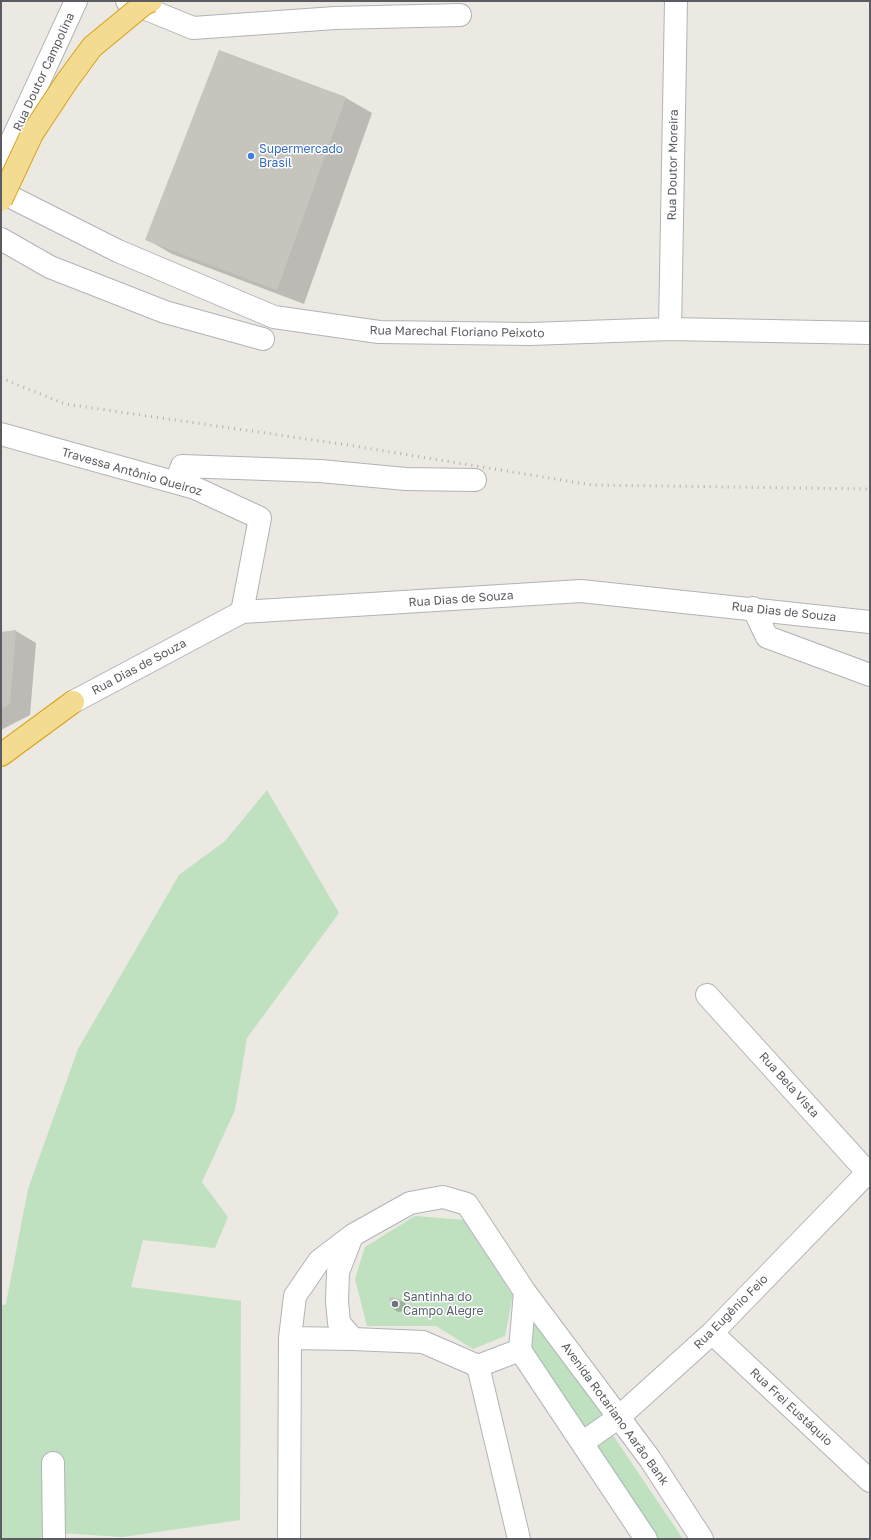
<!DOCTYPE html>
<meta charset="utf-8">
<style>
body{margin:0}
#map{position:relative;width:871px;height:1540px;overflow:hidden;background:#ebe9e1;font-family:"Golos Text",sans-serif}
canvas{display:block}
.frame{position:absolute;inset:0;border:2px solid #5a5c61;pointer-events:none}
</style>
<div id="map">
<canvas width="871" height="1540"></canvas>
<div class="frame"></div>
</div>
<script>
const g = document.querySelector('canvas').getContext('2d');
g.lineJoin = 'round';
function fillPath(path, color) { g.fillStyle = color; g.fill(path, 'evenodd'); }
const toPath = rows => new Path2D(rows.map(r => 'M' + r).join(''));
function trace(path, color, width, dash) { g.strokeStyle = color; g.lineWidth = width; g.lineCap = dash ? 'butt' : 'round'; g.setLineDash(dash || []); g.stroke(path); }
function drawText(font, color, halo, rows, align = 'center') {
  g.font = font + ' "Golos Text",sans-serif'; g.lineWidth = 3; g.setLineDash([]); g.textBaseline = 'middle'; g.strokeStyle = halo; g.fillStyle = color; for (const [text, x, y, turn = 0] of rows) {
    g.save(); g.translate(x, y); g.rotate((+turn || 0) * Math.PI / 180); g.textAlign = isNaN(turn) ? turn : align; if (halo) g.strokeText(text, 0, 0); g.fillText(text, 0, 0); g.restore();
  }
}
fillPath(toPath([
 [267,790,339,913,247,1038,235,1110,202,1182,228,1217,215,1248,143,1240,131,1287,241,1301,240,1520,123,1537,58,1533,36,1539,1,1539,1,1306,6,1304,28,1189,78,1049,179,875,225,841],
 [415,1216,466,1220,513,1295,505,1336,473,1349,436,1326,367,1326,355,1279,365,1247],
 [529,1307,602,1414,585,1431,527,1349],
 [608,1428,683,1539,654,1539,591,1444]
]), '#bfe1c0');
fillPath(toPath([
 [219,51,346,98,372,113,304,304,172,254,146,239],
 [16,631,36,643,30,715,1,730,1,633],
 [400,1300,406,1304,405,1311,398,1312,392,1308]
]), '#0003');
fillPath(toPath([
 [219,50,346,97,277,290,145,240],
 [16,630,10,704,1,709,1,632],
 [389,1297,400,1299,399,1308,391,1308]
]), '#c7c4be');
const minor = toPath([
 [127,1,193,28,335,18,460,15],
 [1,164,76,1],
 [1,192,118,251,274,317,379,332,530,334,670,329,870,333],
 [1,239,50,267,165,312,263,339],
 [670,329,676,1],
 [1,434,195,488,260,518,242,612],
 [176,482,182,466,320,471,406,479,475,480],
 [753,608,767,637,870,675],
 [73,702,242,612,581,591,870,622],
 [707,995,870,1175],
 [352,1236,338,1272,337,1301,339,1323,353,1339],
 [525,1292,650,1459,702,1539],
 [712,1333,870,1481],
 [290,1338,353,1339,423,1342,478,1366],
 [478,1366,519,1539],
 [478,1366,520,1350],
 [582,1443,619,1417,712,1333,870,1170],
 [53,1463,54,1539],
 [289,1539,290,1338,295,1296,319,1261,353,1235,410,1203,443,1197,467,1204,525,1292,520,1350,646,1539]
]);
const highway = toPath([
 [1,755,73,702]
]);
trace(minor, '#b2b3b8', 24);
trace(highway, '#d8a014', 24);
trace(minor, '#fff', 22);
trace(highway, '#f3dc91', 22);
trace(toPath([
 [1,378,65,404,348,445,592,485,870,489]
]), '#b0b0b1', 3, [1, 5]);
const highwayBridge = toPath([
 [1,200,32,134,67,81,92,47,144,4,151,1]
]);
trace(highwayBridge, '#d8a014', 24, []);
trace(highwayBridge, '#f3dc91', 22);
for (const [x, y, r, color] of [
 [251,156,4,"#3f7fe0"],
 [395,1304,4,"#6b7280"]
]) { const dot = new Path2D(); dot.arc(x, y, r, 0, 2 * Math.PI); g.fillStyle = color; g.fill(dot); trace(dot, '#fff', 1.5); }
drawText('12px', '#5a5c61', '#fff', [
 ["Rua Doutor Campolina",44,72,-65],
 ["Rua Doutor Moreira",673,165,-89],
 ["Rua Marechal Floriano Peixoto",457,332,1],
 ["Travessa Antônio Queiroz",132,472,16],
 ["Rua Dias de Souza",461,599,-4],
 ["Rua Dias de Souza",784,612,6],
 ["Rua Dias de Souza",139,667,-28],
 ["Rua Bela Vista",789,1085,48],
 ["Rua Eugênio Feio",731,1312,-45],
 ["Rua Frei Eustáquio",791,1407,43],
 ["Avenida Rotariano Aarão Bank",615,1414,54]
]);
drawText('12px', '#366cbe', '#fff', [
 ["Supermercado",259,149],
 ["Brasil",259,163]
], 'left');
drawText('12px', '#5b616d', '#fff', [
 ["Santinha do",403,1297],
 ["Campo Alegre",403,1311]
], 'left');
</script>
